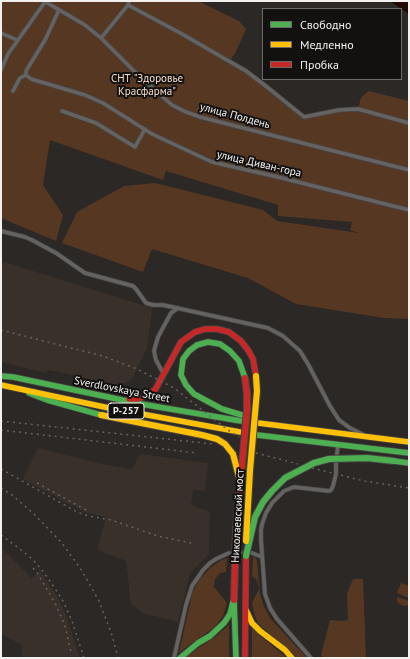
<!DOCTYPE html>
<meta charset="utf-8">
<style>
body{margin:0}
#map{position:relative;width:410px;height:659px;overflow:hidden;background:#2b2826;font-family:"PT Sans",sans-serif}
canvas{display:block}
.frame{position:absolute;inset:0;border:2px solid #f3f1ef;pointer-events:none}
.legend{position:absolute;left:262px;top:8px;width:140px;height:72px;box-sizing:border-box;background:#131110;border:1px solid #6d6b69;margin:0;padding:5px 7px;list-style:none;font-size:12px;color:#f3f1ef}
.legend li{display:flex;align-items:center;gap:8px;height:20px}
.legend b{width:20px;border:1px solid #6d6b69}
</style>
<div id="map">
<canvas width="410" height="659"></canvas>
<div class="frame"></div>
<ul class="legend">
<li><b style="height:5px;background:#4caf50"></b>Свободно</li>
<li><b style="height:5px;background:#ffc107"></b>Медленно</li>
<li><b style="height:5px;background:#c62828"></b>Пробка</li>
</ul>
</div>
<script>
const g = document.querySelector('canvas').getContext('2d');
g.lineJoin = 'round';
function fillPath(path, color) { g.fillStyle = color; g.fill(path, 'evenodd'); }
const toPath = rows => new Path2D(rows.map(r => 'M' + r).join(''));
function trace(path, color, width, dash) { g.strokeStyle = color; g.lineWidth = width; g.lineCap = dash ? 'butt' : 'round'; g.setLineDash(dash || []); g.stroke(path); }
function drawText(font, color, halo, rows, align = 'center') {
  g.font = font + ' "PT Sans",sans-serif'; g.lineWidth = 4; g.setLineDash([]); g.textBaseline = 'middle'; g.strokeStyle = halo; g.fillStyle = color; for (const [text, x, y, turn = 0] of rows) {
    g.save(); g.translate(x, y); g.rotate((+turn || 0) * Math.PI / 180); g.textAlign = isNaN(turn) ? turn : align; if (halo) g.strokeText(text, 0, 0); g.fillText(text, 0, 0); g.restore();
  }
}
fillPath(toPath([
 [1,261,152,308,147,348,132,379,116,388,114,388,77,379,74,375,47,370,46,373,1,362],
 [38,448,107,465,132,469,140,454,208,463,205,491,193,489,191,505,210,512,209,554,190,573,178,622,143,613,131,604,126,561,97,550,106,517,87,513,24,480,24,477],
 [1,542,4,545,2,548,32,578,40,571,59,599,65,613,80,658,22,658,22,645,1,634]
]), '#39302a');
fillPath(toPath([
 [1,1,198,1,239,21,246,29,235,54,229,61,246,71,304,117,358,109,361,98,366,93,369,91,409,101,409,319,384,318,296,304,248,278,152,249,143,272,62,243,77,212,124,186,155,183,263,210,277,221,359,233,350,230,352,222,278,216,278,205,166,171,163,180,50,140,43,185,63,215,56,241,1,218],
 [255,557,257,561,260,594,264,607,270,618,307,658,298,658,264,629,258,623,255,616,252,603,259,589,257,580,252,576,253,558],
 [227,558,226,572,220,573,215,579,214,587,227,603,223,616,215,627,185,648,179,653,192,594,199,580,210,568,220,561],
 [353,579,363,579,366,658,324,658,321,655,330,620,339,621,348,620,347,594],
 [401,583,409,586,409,598,397,593],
 [397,597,409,601,409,605,404,606,400,604,397,601],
 [229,625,229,658,185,658,197,649,215,637],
 [252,627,259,635,287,658,252,658]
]), '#563822');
fillPath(toPath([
 [390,1,409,1,409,14,393,3]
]), '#1e0903');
trace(toPath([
 [229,553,246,552,252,553]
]), '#494644', 3.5, [3.5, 2]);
const street = toPath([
 [44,1,85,25,101,38,140,77,172,105,186,112,200,117,409,170],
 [128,5,182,34,246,71,267,87,304,117,339,110,358,109,409,123],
 [1,33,17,40],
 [101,38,128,5,129,1],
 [1,70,8,54,45,2],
 [26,75,31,79,85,95,103,103,152,134,212,162,282,178,409,210],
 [13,91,20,78,26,75,26,71,45,40,59,10],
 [62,111,96,123,135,147,145,129],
 [1,231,25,237,32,240,56,253,85,273,133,286,136,289,146,303,153,305,163,305,268,328,283,336,300,351,308,364,330,406,339,420,350,428,362,434],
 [163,373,156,360,154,351,158,337,171,313,178,308],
 [337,454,338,445],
 [252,553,262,557],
 [174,658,186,605,192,586,203,570,210,563,216,559,229,553],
 [311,658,277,619,270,608,265,594,261,540,261,530,262,524,266,513,272,503,284,491,294,487,329,491,331,490,333,486,336,474,336,463]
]);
const fast = toPath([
 [1,376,13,377,141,404,241,421],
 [29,393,47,400,101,415],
 [242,415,222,409,194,394,186,385,181,375,183,359,189,351,197,345,208,342,220,344,230,351,239,361,245,378],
 [257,435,409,453],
 [394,461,409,463],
 [234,600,236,658],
 [180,658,198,643,210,636,224,623,230,614,233,602]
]);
const slow = toPath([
 [1,385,109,408,240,432],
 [258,423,409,442],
 [246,610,252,623,260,631,285,650,292,658]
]);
const jam = toPath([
 [129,399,138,399,146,396,155,390,181,342,195,332,205,329,217,329,229,332,241,341,248,350,253,359,256,376],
 [245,658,246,556]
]);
trace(street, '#484645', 5);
trace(fast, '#484645', 7);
trace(slow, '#484645', 7);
trace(jam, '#484645', 7);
trace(street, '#656362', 3.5);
trace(fast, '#4caf50', 5.5);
trace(slow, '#ffc107', 5.5);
trace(jam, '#c62828', 5.5);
trace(toPath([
 [1,330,59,345,103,356,137,369,174,388,228,430,239,437],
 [1,421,213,444],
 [1,430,197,453],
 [256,453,298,464],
 [312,468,364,481,409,488],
 [1,469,77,512,88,516,111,520,158,536,191,543],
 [37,483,86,510],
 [1,488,12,495,34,514,61,542,75,561,82,571,99,601,112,635,118,658],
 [1,535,20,549,32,559,41,569,52,584,63,601,72,621,84,658],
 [33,568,38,574,56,605,65,626,71,652]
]), '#646362', 1.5, [2, 4]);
const fastBridge = toPath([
 [246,556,255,517,263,502,272,491,285,478,314,463,329,459,367,458,394,461]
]);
const slowBridge = toPath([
 [101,415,202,435,217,439,225,444,233,454,239,477],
 [246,541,250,470,257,391,256,376]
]);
const jamBridge = toPath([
 [234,600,236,530,247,410,247,394,245,378]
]);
trace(fastBridge, '#484645', 8, []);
trace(slowBridge, '#484645', 8, []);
trace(jamBridge, '#484645', 8, []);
trace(fastBridge, '#4caf50', 6);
trace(slowBridge, '#ffc107', 6);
trace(jamBridge, '#c62828', 6);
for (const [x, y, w] of [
 [126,411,36]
]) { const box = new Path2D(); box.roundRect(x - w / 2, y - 8, w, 16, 3); g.fillStyle = '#131110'; g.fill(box); trace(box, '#f3f1ef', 1); }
drawText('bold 10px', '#f3f1ef', null, [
 ["Р-257",126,411]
]);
drawText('11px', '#f6dccb', '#131110', [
 ["СНТ \"Здоровье",147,79],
 ["Красфарма\"",147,92]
]);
drawText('11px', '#f3f1ef', '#131110', [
 ["улица Полдень",235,116,15],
 ["улица Диван-гора",259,164,13],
 ["Sverdlovskaya Street",122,390,11],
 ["Николаевский мост",238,516,-87]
]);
</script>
